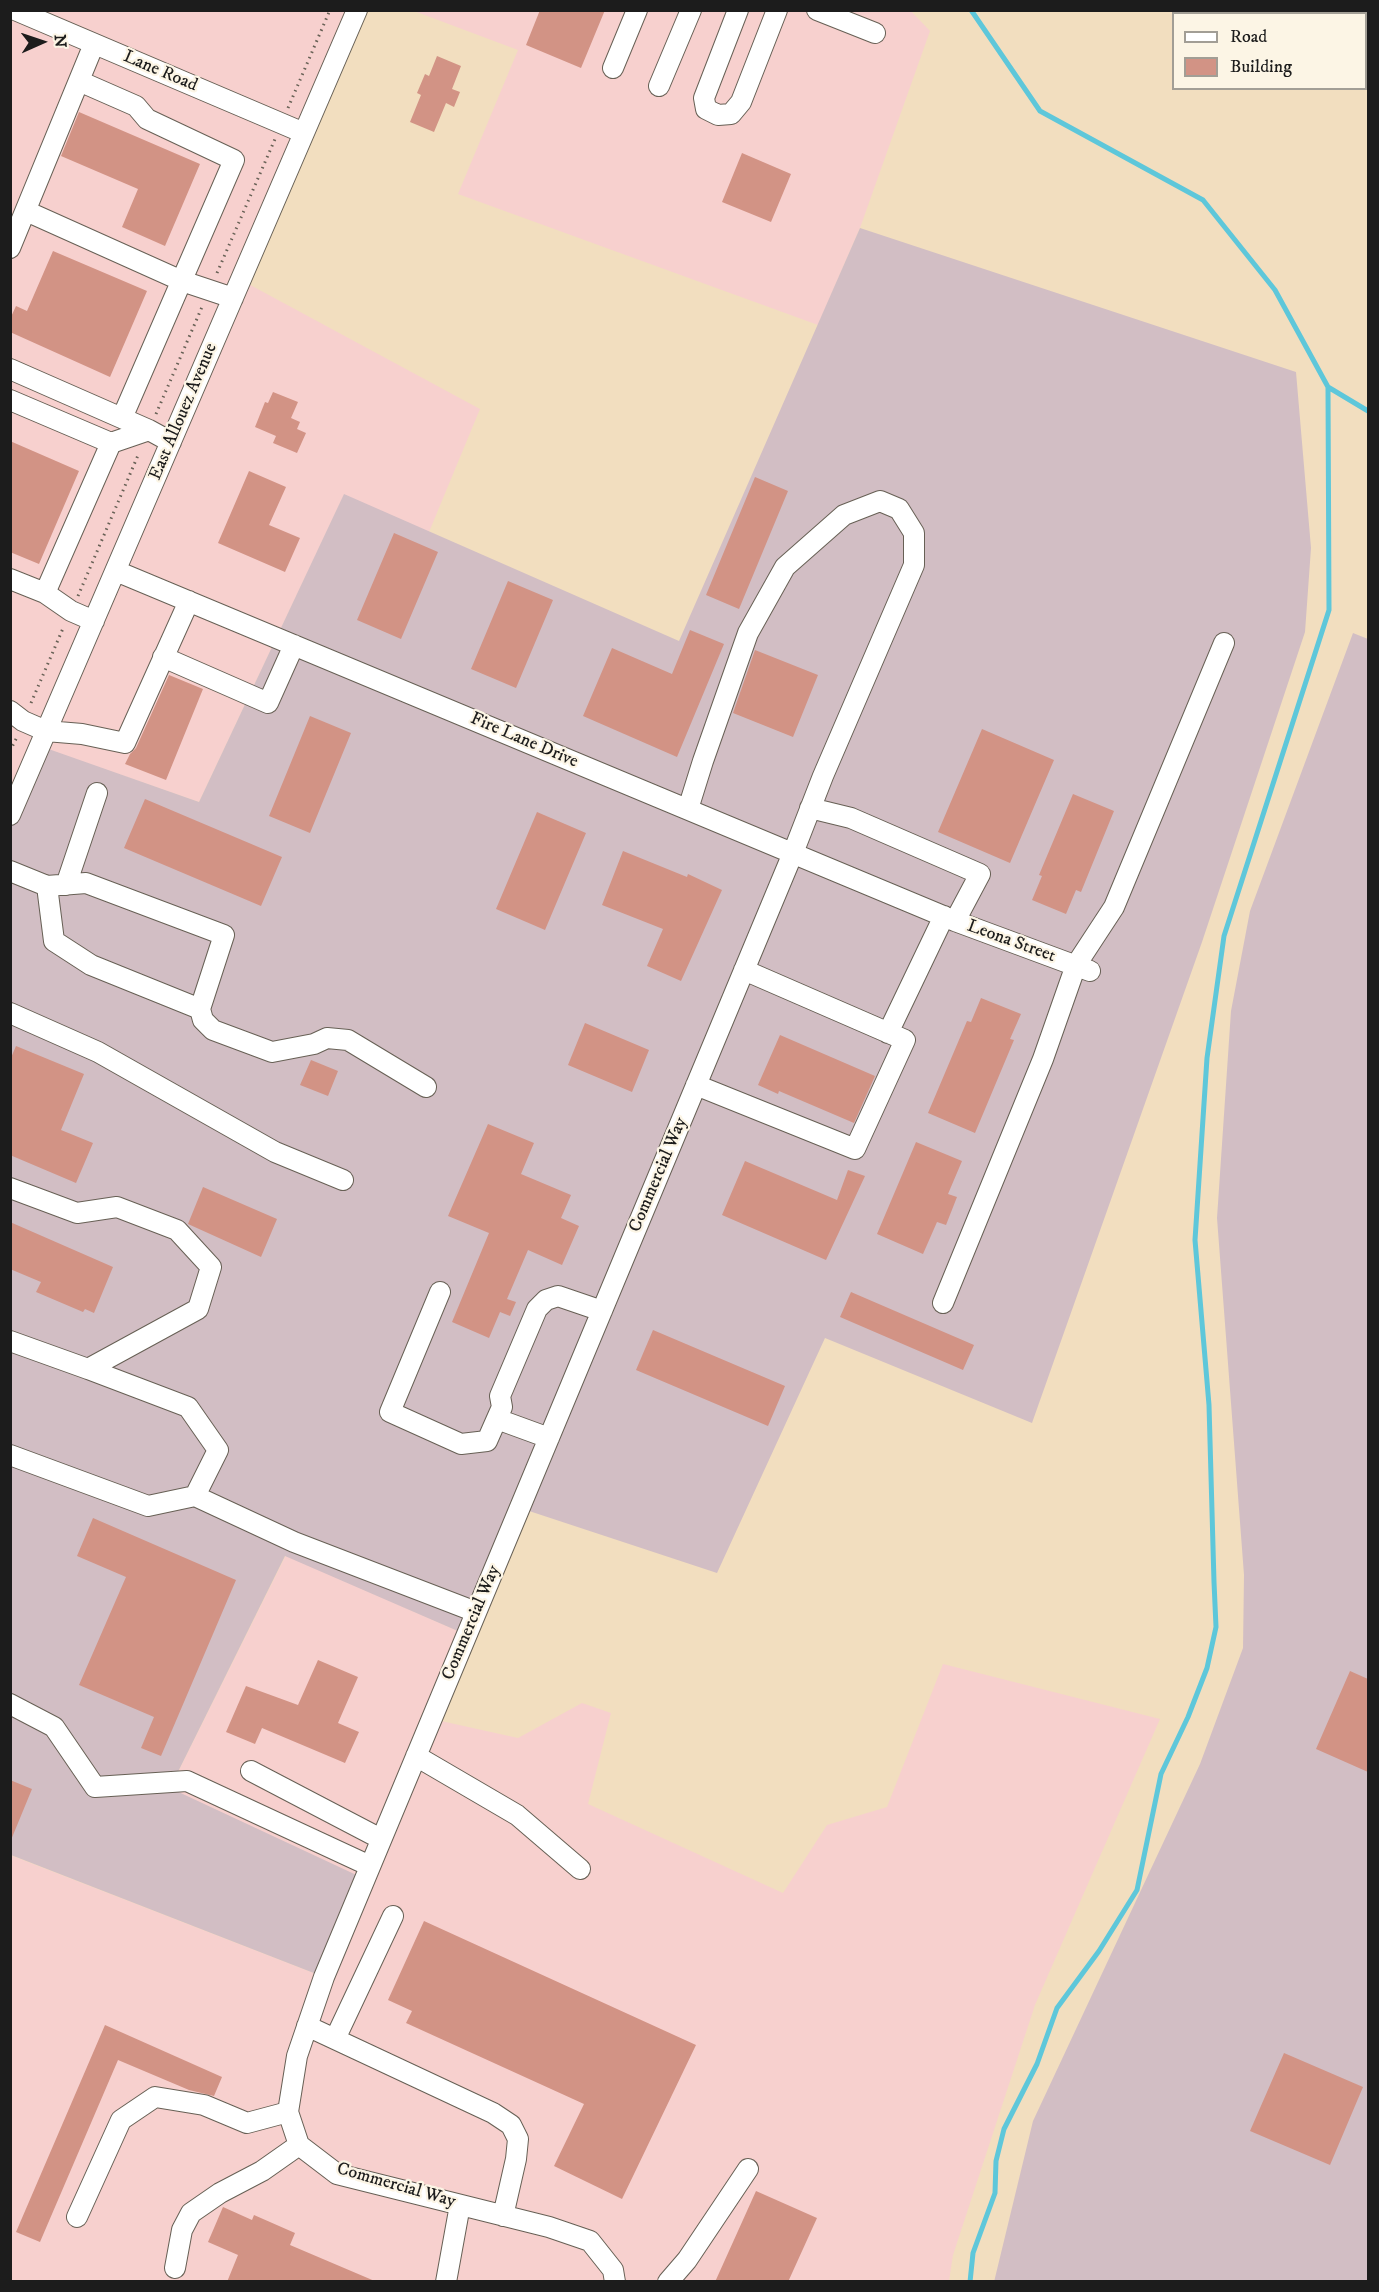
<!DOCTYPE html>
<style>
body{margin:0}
#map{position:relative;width:1379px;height:2292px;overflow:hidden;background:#f2debf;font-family:"IM FELL DW Pica",serif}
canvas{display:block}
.frame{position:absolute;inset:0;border:12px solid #1c1c1c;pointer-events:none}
.legend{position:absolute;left:1172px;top:12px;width:195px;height:78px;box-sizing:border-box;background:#fcf5e5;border:2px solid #a29e95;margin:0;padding:8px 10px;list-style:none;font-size:18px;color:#1c1c1c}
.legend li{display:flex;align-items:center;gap:12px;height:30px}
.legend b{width:30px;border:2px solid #a29e95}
.north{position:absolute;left:12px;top:12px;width:60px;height:60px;-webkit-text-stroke:4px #fcf5e5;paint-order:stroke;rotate:87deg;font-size:16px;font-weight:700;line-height:24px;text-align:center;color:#1c1c1c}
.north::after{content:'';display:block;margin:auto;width:21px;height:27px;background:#1c1c1c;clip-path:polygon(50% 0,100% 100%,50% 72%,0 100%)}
</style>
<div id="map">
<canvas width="1379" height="2292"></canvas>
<div class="frame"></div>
<ul class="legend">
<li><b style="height:8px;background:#fff"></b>Road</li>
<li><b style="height:16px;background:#d29385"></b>Building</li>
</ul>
<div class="north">N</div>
</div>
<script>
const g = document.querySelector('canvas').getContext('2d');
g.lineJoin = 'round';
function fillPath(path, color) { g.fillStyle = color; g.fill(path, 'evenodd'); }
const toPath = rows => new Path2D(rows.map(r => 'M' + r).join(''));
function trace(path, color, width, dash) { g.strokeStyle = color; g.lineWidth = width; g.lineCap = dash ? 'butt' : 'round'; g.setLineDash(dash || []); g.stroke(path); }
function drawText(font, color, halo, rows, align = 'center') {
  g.font = font + ' "IM FELL DW Pica",serif'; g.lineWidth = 4.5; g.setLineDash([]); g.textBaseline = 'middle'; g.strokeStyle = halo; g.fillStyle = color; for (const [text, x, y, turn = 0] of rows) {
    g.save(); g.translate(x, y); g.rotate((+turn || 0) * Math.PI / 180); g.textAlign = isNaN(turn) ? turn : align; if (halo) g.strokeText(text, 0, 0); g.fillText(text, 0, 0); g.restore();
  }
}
fillPath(toPath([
 [910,10,930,31,860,228,818,325,458,194,518,50,414,11],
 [11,11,357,11,241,280,480,409,429,532,344,495,199,802,40,747,11,815],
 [286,1555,467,1635,432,1719,518,1738,582,1703,611,1713,588,1804,783,1893,827,1825,887,1807,943,1664,1160,1719,1035,2005,953,2255,949,2281,11,2281,10,1855,324,1977,170,1788]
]), '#f7d0ce');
fillPath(toPath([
 [860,228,1296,372,1311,548,1305,632,1202,942,1032,1423,825,1338,717,1573,520,1508,467,1635,285,1556,170,1788,365,1879,324,1977,11,1855,10,815,40,746,199,802,344,494,679,641],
 [1353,633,1368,639,1368,2281,994,2282,1033,2121,1200,1764,1243,1648,1244,1575,1217,1218,1231,1011,1250,911]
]), '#d2bec4');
trace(toPath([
 [1328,387,1368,411],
 [970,2282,973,2253,995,2193,996,2161,1004,2129,1037,2064,1057,2008,1099,1951,1137,1890,1161,1774,1188,1717,1207,1668,1216,1627,1214,1582,1209,1405,1195,1240,1207,1058,1224,936,1329,610,1328,387,1275,290,1203,200,1040,111,971,10]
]), '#5ec7da', 5);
fillPath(toPath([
 [540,10,605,10,581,68,526,45],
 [437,56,461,66,452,89,460,92,454,107,446,103,434,132,410,122,421,95,417,93,425,74,429,76],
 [79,112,200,164,165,246,122,227,138,189,61,156],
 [742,153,791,174,771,222,722,202],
 [53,251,147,291,110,377,10,332,10,319,16,306,27,311],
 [273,392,298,402,291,418,300,422,297,429,306,433,297,453,273,443,276,436,255,427,265,402,268,403],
 [10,441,79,471,39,564,10,552],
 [249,471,286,487,269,525,300,538,285,572,218,543],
 [755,477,788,491,739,609,706,595],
 [394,533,438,552,401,639,357,620],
 [508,581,553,600,516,688,471,669],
 [690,630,724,644,677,757,583,716,612,648,672,674],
 [755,650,818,675,793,737,733,713],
 [169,675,203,689,166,780,125,764,130,754,136,748],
 [310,716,351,733,310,833,269,816],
 [982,729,1054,760,1010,863,938,832],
 [1073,794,1114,811,1081,892,1076,890,1066,914,1032,900,1042,876,1039,875],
 [145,799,282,857,261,906,124,848],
 [537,812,586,833,545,930,496,909],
 [623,851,687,877,688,874,722,890,681,981,647,966,663,929,602,905],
 [981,998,1021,1014,1010,1039,1014,1040,975,1133,928,1113,967,1021,971,1022],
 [585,1023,649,1050,632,1092,568,1065],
 [780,1035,875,1076,854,1123,779,1091,778,1094,758,1085],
 [16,1046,84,1074,61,1130,93,1143,76,1183,10,1155,10,1060],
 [311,1060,338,1071,328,1096,300,1085],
 [488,1124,534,1143,521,1174,571,1195,561,1218,579,1226,562,1265,528,1250,507,1299,516,1302,510,1316,500,1312,489,1338,452,1322,489,1233,448,1216],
 [916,1142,962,1161,948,1194,957,1197,946,1225,937,1222,923,1254,877,1234],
 [745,1161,837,1200,848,1170,865,1176,826,1260,722,1215],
 [203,1187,277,1219,261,1257,188,1224],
 [10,1222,113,1267,94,1313,85,1309,83,1312,36,1292,41,1282,10,1269],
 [851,1292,974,1345,963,1370,840,1317],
 [653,1330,785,1386,768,1426,636,1370],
 [93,1518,236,1580,161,1756,141,1748,154,1717,79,1685,126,1577,77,1556],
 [318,1660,358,1677,338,1723,359,1732,345,1763,262,1728,255,1744,226,1732,246,1686,298,1705],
 [1350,1671,1368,1679,1368,1772,1316,1749],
 [10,1780,32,1789,11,1840,10,1840],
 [424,1921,696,2045,622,2199,554,2166,584,2104,406,2023,412,2011,388,2000],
 [105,2025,222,2077,214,2096,189,2090,118,2060,40,2242,16,2232],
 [1284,2053,1363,2087,1330,2165,1250,2131],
 [756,2191,817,2218,788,2282,715,2282],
 [223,2207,252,2220,254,2215,295,2233,290,2245,377,2282,227,2282,238,2255,208,2242]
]), '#d29385');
const minor = toPath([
 [15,10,304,133],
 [738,10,704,98,706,109,718,115,731,114,741,102,777,10],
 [817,10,875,33],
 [613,68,637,10],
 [79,81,136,106,147,119,234,160,122,418],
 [659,86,691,10],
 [26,211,182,281,233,298],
 [10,248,94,44],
 [10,369,149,430,171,442],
 [10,400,111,443,149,430],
 [116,571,955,921,1090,971],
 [10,579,45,593,71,611,94,621],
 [45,593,111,443],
 [163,657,268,703,294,645],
 [10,711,23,721,46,731,82,734,125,743,189,601],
 [810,808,851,818,980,874,955,921],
 [10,815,357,10],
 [10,871,47,886,86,883,224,935,200,1009,91,965,54,941,47,886],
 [66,885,97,793],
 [200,1009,203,1020,213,1030,272,1052,314,1044,327,1038,348,1040,426,1087],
 [10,1013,98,1052,275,1152,343,1180],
 [888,1033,944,916],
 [696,1085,855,1149,905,1040,744,970],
 [10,1188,77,1213,117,1207,177,1230,211,1267,198,1309,88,1369,10,1341],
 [440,1292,390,1412,461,1444,487,1441,502,1407,500,1396,537,1309,546,1300,558,1296,602,1311],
 [943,1303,1043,1059,1076,965,1114,907,1224,643],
 [88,1369,188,1407,218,1450,195,1496],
 [497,1419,549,1438],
 [10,1455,148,1506,195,1496,294,1542,476,1612],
 [10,1704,54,1727,95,1787,187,1781,370,1866],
 [416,1756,517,1815,580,1869],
 [251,1771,381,1839],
 [307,2026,493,2113,511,2125,518,2139,516,2159,503,2216],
 [335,2039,393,1916],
 [77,2217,121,2120,155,2097,204,2105,247,2123,288,2112],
 [175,2268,182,2230,191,2213,220,2193,262,2171,299,2145],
 [446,2282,460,2205],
 [615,2282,613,2270,590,2241,549,2227,337,2174,299,2145,288,2112,297,2056,324,1977,793,853,823,776,914,565,914,533,899,509,880,501,844,515,785,567,748,633,703,761,688,809],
 [668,2282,687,2260,748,2169]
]);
trace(minor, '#676055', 22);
trace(toPath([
 [288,108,330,10],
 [217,273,275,139],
 [156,414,202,307],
 [78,596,139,453],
 [31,703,64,626],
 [10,751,17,737]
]), '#676055', 3, [1.5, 4.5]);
trace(minor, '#fff', 20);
drawText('18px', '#1c1c1c', '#fcf5e5', [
 ["Lane Road",160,72,23],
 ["East Allouez Avenue",184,412,-67],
 ["Fire Lane Drive",524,741,23],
 ["Leona Street",1011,942,20],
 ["Commercial Way",659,1175,-67],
 ["Commercial Way",472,1623,-67],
 ["Commercial Way",396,2186,16]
]);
</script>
